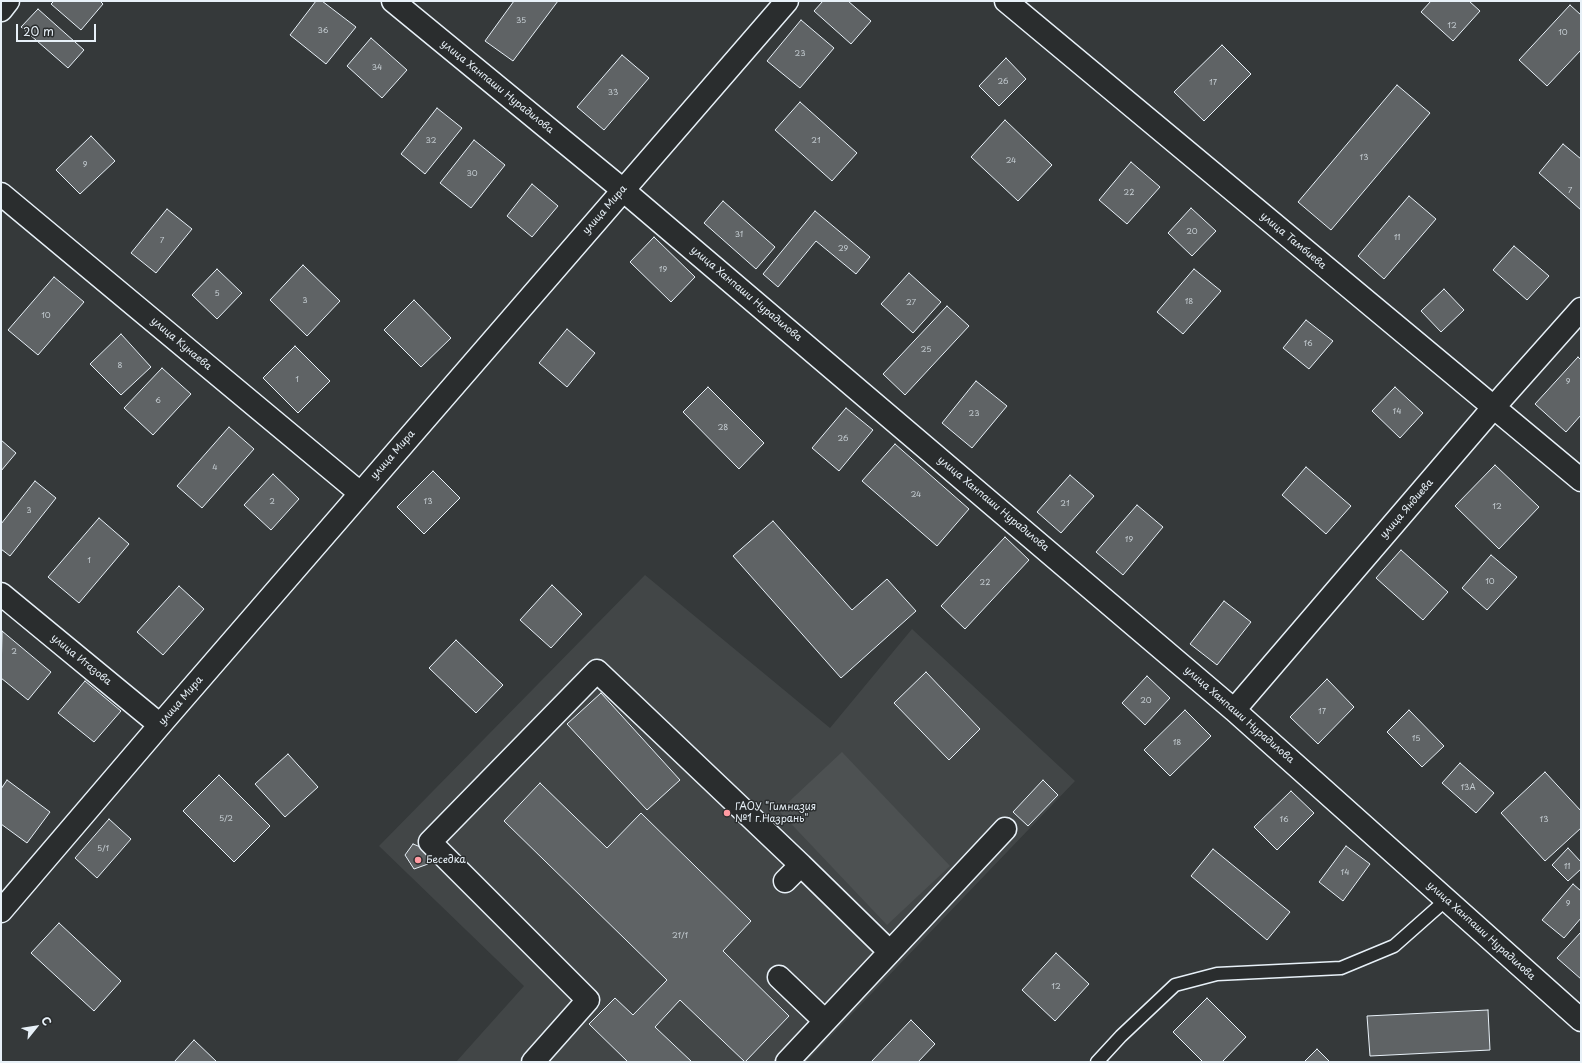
<!DOCTYPE html>
<meta charset="utf-8">
<style>
body{margin:0}
#map{position:relative;width:1582px;height:1063px;overflow:hidden;background:#35393a;font-family:"Playpen Sans",sans-serif}
canvas{display:block}
.frame{position:absolute;inset:0;border:2px solid #e8f1f8;pointer-events:none}
.north{position:absolute;left:16px;top:1007px;width:40px;height:40px;-webkit-text-stroke:3px #2a2d2e;paint-order:stroke;rotate:60deg;font-size:11px;font-weight:700;line-height:16px;text-align:center;color:#e8f1f8}
.north::after{content:'';display:block;margin:auto;width:14px;height:18px;background:#e8f1f8;clip-path:polygon(50% 0,100% 100%,50% 72%,0 100%)}
.scale{position:absolute;left:16px;top:24px;width:80px;height:18px;box-sizing:border-box;border:2px solid #e8f1f8;border-top:0;padding-left:5px;font-size:12px;line-height:14px;white-space:nowrap;color:#e8f1f8;-webkit-text-stroke:3px #2a2d2e;paint-order:stroke}
</style>
<div id="map">
<canvas width="1582" height="1063"></canvas>
<div class="frame"></div>
<div class="north">С</div>
<div class="scale">20 m</div>
</div>
<script>
const g = document.querySelector('canvas').getContext('2d');
g.lineJoin = 'round';
function fillPath(path, color) { g.fillStyle = color; g.fill(path, 'evenodd'); }
const toPath = rows => new Path2D(rows.map(r => 'M' + r).join(''));
function trace(path, color, width, dash) { g.strokeStyle = color; g.lineWidth = width; g.lineCap = dash ? 'butt' : 'round'; g.setLineDash(dash || []); g.stroke(path); }
function drawText(font, color, halo, rows, align = 'center') {
  g.font = font + ' "Playpen Sans",sans-serif'; g.lineWidth = 3; g.setLineDash([]); g.textBaseline = 'middle'; g.strokeStyle = halo; g.fillStyle = color; for (const [text, x, y, turn = 0] of rows) {
    g.save(); g.translate(x, y); g.rotate((+turn || 0) * Math.PI / 180); g.textAlign = isNaN(turn) ? turn : align; if (halo) g.strokeText(text, 0, 0); g.fillText(text, 0, 0); g.restore();
  }
}
fillPath(toPath([
 [645,575,830,728,912,629,1075,781,806,1062,456,1062,524,986,379,846]
]), '#424647');
fillPath(toPath([
 [842,752,950,866,887,925,779,811]
]), '#4d5152');
const building = toPath([
 [54,1,100,1,103,4,81,30,51,4,54,1],
 [316,1,322,1,356,27,326,64,290,35,316,1],
 [514,1,558,1,513,61,485,41,514,1],
 [823,1,848,1,871,21,851,44,814,11,823,1],
 [1431,1,1469,1,1480,11,1453,41,1421,12,1431,1],
 [1570,5,1581,15,1581,50,1547,86,1519,60,1570,5],
 [38,9,84,50,68,68,21,27,38,9],
 [801,20,834,48,800,88,767,61,801,20],
 [371,38,407,70,382,98,347,66,371,38],
 [1222,45,1251,74,1204,121,1174,92,1222,45],
 [622,55,649,78,604,130,577,107,622,55],
 [1006,58,1026,79,999,106,979,86,1006,58],
 [1397,85,1430,113,1331,230,1298,202,1397,85],
 [800,102,857,153,832,181,775,130,800,102],
 [437,108,462,128,425,174,401,154,437,108],
 [1005,120,1052,165,1018,201,971,157,1005,120],
 [91,136,115,161,80,194,56,170,91,136],
 [474,140,505,165,471,208,440,183,474,140],
 [1563,144,1581,159,1581,210,1539,173,1563,144],
 [1131,162,1160,187,1127,224,1099,200,1131,162],
 [532,184,558,206,532,237,507,216,532,184],
 [1409,196,1436,219,1384,279,1358,256,1409,196],
 [723,201,775,247,756,269,704,223,723,201],
 [1191,208,1216,231,1192,256,1168,233,1191,208],
 [167,209,192,229,156,273,131,253,167,209],
 [815,211,870,257,856,274,816,241,778,287,763,274,815,211],
 [654,237,695,277,671,302,630,262,654,237],
 [1514,246,1549,276,1527,300,1493,270,1514,246],
 [303,265,340,301,307,336,270,300,303,265],
 [217,269,242,293,217,319,192,295,217,269],
 [1194,269,1221,291,1183,334,1157,312,1194,269],
 [909,273,941,302,913,333,881,304,909,273],
 [54,277,84,302,38,355,8,330,54,277],
 [1444,289,1464,310,1441,332,1421,311,1444,289],
 [414,300,451,338,421,367,384,330,414,300],
 [947,306,969,326,905,395,883,374,947,306],
 [1306,320,1333,341,1309,369,1283,348,1306,320],
 [567,329,595,353,567,387,539,363,567,329],
 [121,334,151,367,121,395,90,364,121,334],
 [295,346,330,381,298,413,263,378,295,346],
 [1578,357,1581,360,1581,415,1566,432,1535,404,1578,357],
 [162,368,191,394,153,435,124,408,162,368],
 [976,381,1007,406,972,448,942,423,976,381],
 [708,387,764,443,739,469,683,412,708,387],
 [1395,387,1423,413,1400,438,1372,411,1395,387],
 [846,408,873,430,839,471,812,448,846,408],
 [229,427,254,449,202,508,177,486,229,427],
 [1,440,16,453,1,471,1,440],
 [895,444,969,509,937,546,862,481,895,444],
 [1495,465,1539,507,1499,549,1455,506,1495,465],
 [1306,467,1351,506,1326,534,1282,495,1306,467],
 [433,471,460,498,424,534,397,507,433,471],
 [273,474,299,499,271,530,244,505,273,474],
 [1070,475,1094,496,1061,533,1037,512,1070,475],
 [35,481,56,498,10,556,1,549,1,524,35,481],
 [1137,505,1163,527,1123,575,1096,552,1137,505],
 [99,518,129,544,79,603,48,577,99,518],
 [773,521,852,610,887,579,916,611,841,678,733,556,773,521],
 [1005,537,1029,560,965,629,941,606,1005,537],
 [1401,550,1448,592,1423,620,1376,578,1401,550],
 [1491,555,1517,577,1487,610,1462,588,1491,555],
 [552,585,582,614,551,648,520,620,552,585],
 [179,586,204,609,163,655,137,632,179,586],
 [1224,601,1251,622,1217,665,1190,644,1224,601],
 [2,631,51,672,28,700,1,678,2,631],
 [456,640,503,685,476,713,429,668,456,640],
 [926,672,980,729,949,760,894,703,926,672],
 [1147,676,1170,698,1145,725,1122,703,1147,676],
 [1327,679,1354,707,1318,744,1290,717,1327,679],
 [85,681,121,711,94,742,58,713,85,681],
 [601,693,680,780,647,810,567,724,601,693],
 [1185,710,1211,736,1170,776,1144,750,1185,710],
 [1409,710,1444,746,1422,767,1387,732,1409,710],
 [288,754,318,787,285,817,255,784,288,754],
 [1460,763,1494,793,1476,813,1442,783,1460,763],
 [1545,772,1581,811,1581,828,1545,861,1501,813,1545,772],
 [219,775,270,826,234,862,183,811,219,775],
 [7,780,50,812,27,843,1,824,1,789,7,780],
 [1043,780,1058,795,1028,826,1013,812,1043,780],
 [540,783,607,848,641,813,751,921,723,951,789,1016,745,1062,680,1000,655,1027,692,1062,628,1062,589,1024,615,998,633,1015,667,980,504,821,540,783],
 [1291,791,1314,813,1277,850,1254,827,1291,791],
 [109,819,131,839,97,878,75,858,109,819],
 [413,844,428,850,428,864,414,869,405,855,413,844],
 [1346,846,1370,864,1343,901,1319,882,1346,846],
 [1568,848,1581,862,1581,869,1568,881,1552,865,1568,848],
 [1213,849,1290,912,1267,940,1191,876,1213,849],
 [1573,884,1581,891,1581,918,1564,938,1542,920,1573,884],
 [59,923,121,981,94,1011,31,953,59,923],
 [1581,932,1581,979,1557,958,1581,932],
 [1056,953,1089,984,1055,1021,1022,990,1056,953],
 [1207,998,1246,1037,1222,1062,1203,1062,1173,1032,1207,998],
 [1488,1010,1490,1050,1370,1056,1367,1016,1488,1010],
 [911,1020,935,1044,918,1062,871,1062,911,1020],
 [194,1040,217,1062,174,1062,194,1040],
 [1317,1049,1330,1062,1304,1062,1317,1049]
]);
fillPath(building, '#5f6365');
trace(building, '#e8f1f8', 1);
const service = toPath([
 [1097,1062,1121,1036,1175,985,1217,974,1341,968,1394,946,1446,900]
]);
const minor = toPath([
 [393,1,623,190,1234,710,1581,1020],
 [1006,1,1581,480],
 [1,10,8,1],
 [1,194,360,493],
 [1,594,160,725],
 [1234,710,1493,408,1581,309],
 [785,881,801,865,890,952],
 [1,911,160,725,787,1],
 [779,977,825,1021],
 [533,1062,588,1000,430,842,597,671,801,865],
 [787,1062,1005,829]
]);
trace(service, '#e8f1f8', 15);
trace(minor, '#e8f1f8', 25);
trace(service, '#2a2d2e', 12);
trace(minor, '#2a2d2e', 22);
for (const [x, y, r, color] of [
 [727,813,4,"#ff9aa2"],
 [418,860,4,"#ff9aa2"]
]) { const dot = new Path2D(); dot.arc(x, y, r, 0, 2 * Math.PI); g.fillStyle = color; g.fill(dot); trace(dot, '#2a2d2e', 1.5); }
drawText('8px', '#c6ced3', null, [
 ["35",521,21],
 ["12",1452,26],
 ["36",323,31],
 ["10",1563,33],
 ["23",800,54],
 ["34",377,68],
 ["26",1003,82],
 ["17",1213,83],
 ["33",613,93],
 ["32",431,141],
 ["21",816,141],
 ["13",1364,158],
 ["24",1011,161],
 ["9",85,165],
 ["30",472,174],
 ["7",1570,191],
 ["22",1129,193],
 ["20",1192,232],
 ["31",739,235],
 ["11",1397,238],
 ["7",162,241],
 ["29",843,249],
 ["19",663,270],
 ["5",217,294],
 ["3",305,301],
 ["18",1189,302],
 ["27",911,303],
 ["10",46,316],
 ["16",1308,344],
 ["25",926,350],
 ["8",120,366],
 ["1",297,380],
 ["9",1568,382],
 ["6",158,401],
 ["14",1397,412],
 ["23",974,414],
 ["28",723,428],
 ["26",843,439],
 ["4",215,468],
 ["24",916,495],
 ["2",272,502],
 ["13",428,502],
 ["21",1065,504],
 ["12",1497,507],
 ["3",29,511],
 ["19",1129,540],
 ["1",89,561],
 ["10",1490,582],
 ["22",985,583],
 ["2",14,652],
 ["20",1146,701],
 ["17",1322,712],
 ["15",1416,739],
 ["18",1177,743],
 ["13А",1468,788],
 ["5/2",226,819],
 ["16",1284,820],
 ["13",1544,820],
 ["5/1",103,849],
 ["11",1567,867],
 ["14",1345,873],
 ["9",1568,904],
 ["21/1",680,936],
 ["12",1056,987]
]);
drawText('10px', '#e8f1f8', '#2a2d2e', [
 ["улица Ханпаши Нурадилова",497,87,39],
 ["улица Мира",605,210,-49],
 ["улица Тамбиева",1293,241,40],
 ["улица Ханпаши Нурадилова",746,294,40],
 ["улица Кунаева",181,344,40],
 ["улица Мира",393,455,-49],
 ["улица Ханпаши Нурадилова",993,504,40],
 ["улица Яндиева",1407,509,-49],
 ["улица Итазова",81,660,39],
 ["улица Мира",181,701,-49],
 ["улица Ханпаши Нурадилова",1239,715,41],
 ["улица Ханпаши Нурадилова",1481,931,42]
]);
drawText('10px', '#e8f1f8', '#2a2d2e', [
 ["ГАОУ \"Гимназия",735,807],
 ["№1 г.Назрань\"",735,819],
 ["Беседка",426,860]
], 'left');
</script>
